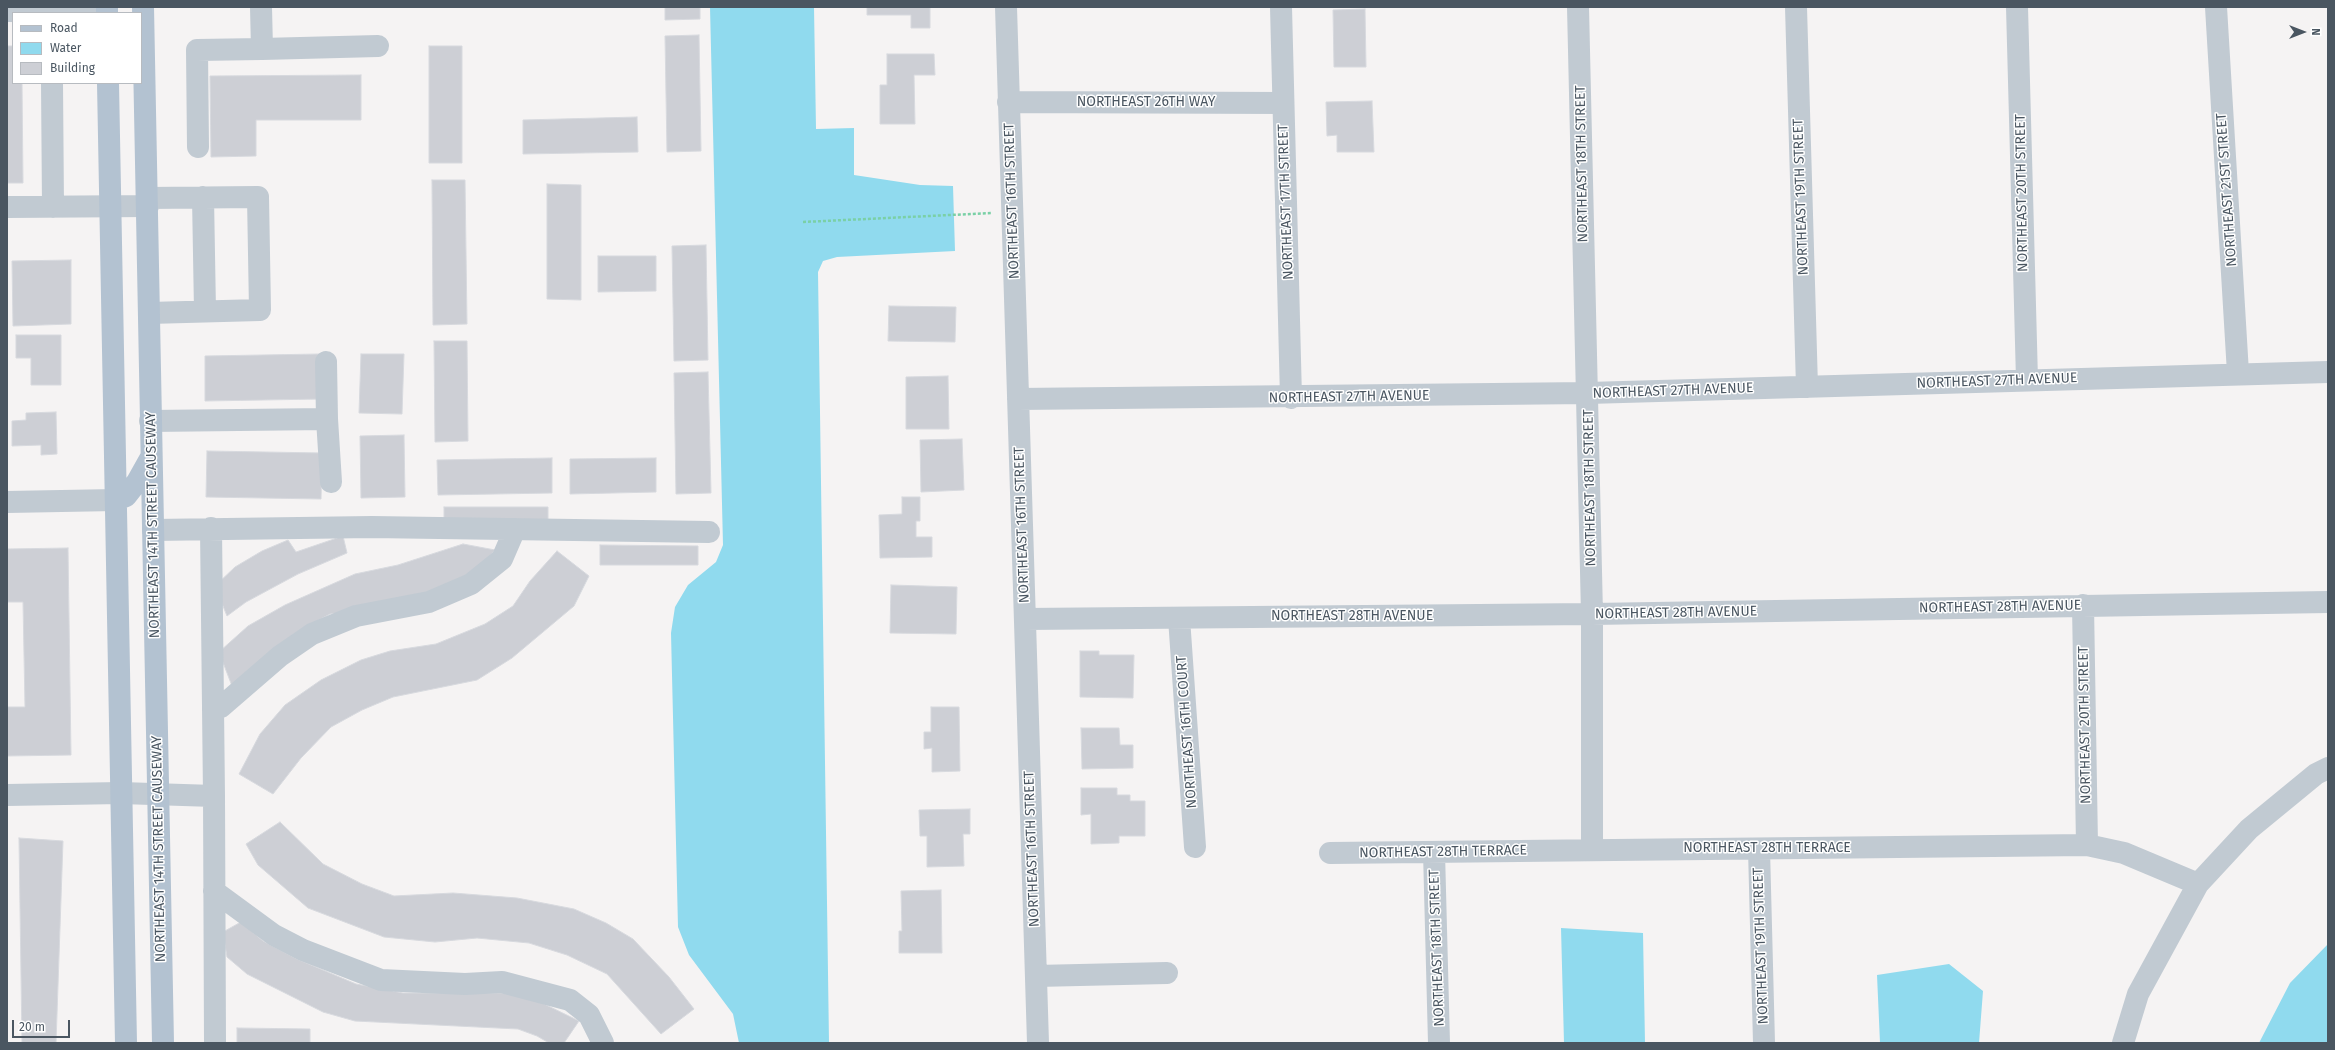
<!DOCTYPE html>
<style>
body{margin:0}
#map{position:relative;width:2335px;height:1050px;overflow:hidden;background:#f5f3f3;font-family:"Fira Sans",sans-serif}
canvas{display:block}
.frame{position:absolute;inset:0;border:8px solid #4a5661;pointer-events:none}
.legend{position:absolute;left:12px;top:12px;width:130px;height:72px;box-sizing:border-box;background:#fff;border:1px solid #b7bbc0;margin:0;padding:5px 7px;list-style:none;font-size:12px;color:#4a5661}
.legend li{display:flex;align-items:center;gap:8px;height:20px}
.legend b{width:20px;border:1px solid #b7bbc0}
.north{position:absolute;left:2283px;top:12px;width:40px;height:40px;-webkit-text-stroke:3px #fff;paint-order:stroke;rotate:90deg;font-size:11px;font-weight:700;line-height:16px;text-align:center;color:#4a5661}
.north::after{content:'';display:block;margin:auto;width:14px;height:18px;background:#4a5661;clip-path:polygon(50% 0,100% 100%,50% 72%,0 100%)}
.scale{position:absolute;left:12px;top:1020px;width:58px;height:18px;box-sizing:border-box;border:2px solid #4a5661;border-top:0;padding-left:5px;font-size:12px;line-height:14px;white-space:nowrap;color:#4a5661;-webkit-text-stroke:3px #fff;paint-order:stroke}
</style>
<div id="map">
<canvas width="2335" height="1050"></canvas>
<div class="frame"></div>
<ul class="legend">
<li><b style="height:5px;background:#b3c2d1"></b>Road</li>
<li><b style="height:11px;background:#90daee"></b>Water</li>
<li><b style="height:11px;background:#cdcfd5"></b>Building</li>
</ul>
<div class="north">N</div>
<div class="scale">20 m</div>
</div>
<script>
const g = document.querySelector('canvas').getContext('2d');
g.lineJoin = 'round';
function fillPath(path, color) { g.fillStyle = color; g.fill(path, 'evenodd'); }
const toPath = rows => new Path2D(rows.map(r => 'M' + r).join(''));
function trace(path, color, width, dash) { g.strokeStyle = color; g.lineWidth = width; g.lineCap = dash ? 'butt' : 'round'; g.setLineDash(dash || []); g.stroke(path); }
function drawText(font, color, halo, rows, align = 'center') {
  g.font = font + ' "Fira Sans",sans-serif'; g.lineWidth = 3; g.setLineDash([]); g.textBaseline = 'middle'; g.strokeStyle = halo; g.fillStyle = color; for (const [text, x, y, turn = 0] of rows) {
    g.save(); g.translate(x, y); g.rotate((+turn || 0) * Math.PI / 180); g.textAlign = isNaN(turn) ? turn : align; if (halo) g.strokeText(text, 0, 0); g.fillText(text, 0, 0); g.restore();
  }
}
fillPath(toPath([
 [710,7,814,7,816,129,854,128,854,175,920,185,953,186,955,251,837,257,823,261,818,272,829,1043,739,1043,733,1014,689,955,678,927,671,633,675,607,688,585,716,562,723,545],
 [1561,928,1643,933,1645,1043,1564,1043],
 [2328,944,2328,1043,2259,1043,2290,983],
 [1949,964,1983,991,1979,1043,1880,1043,1877,975]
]), '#90daee');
const building = toPath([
 [665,7,700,7,700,19,665,20,665,7],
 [867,7,930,7,930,28,911,28,911,15,867,15,867,7],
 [1365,9,1366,67,1334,67,1333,10,1365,9],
 [699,35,701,151,667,152,665,36,699,35],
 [7,46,13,46,13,83,22,83,23,183,7,183,7,46],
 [429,46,462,46,462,163,429,163,429,46],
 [887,54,934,54,935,75,914,75,915,124,880,124,880,85,887,85,887,54],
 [361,75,361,120,256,120,256,156,211,157,210,76,361,75],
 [1372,101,1374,152,1337,152,1337,135,1327,136,1326,102,1372,101],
 [637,117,638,152,523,154,523,120,637,117],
 [432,180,465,180,467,324,433,325,432,180],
 [547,184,581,185,581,300,547,299,547,184],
 [706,245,708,360,674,361,672,246,706,245],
 [598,256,656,256,656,291,598,292,598,256],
 [71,260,71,324,13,326,12,261,71,260],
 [889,306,956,307,955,342,888,341,889,306],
 [16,335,61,335,61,385,31,385,31,358,16,358,16,335],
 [434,341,467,341,468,441,435,442,434,341],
 [320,354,321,399,205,401,205,356,320,354],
 [361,354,404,354,402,414,359,413,361,354],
 [708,372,711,493,676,494,674,373,708,372],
 [948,376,949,429,906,429,906,377,948,376],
 [56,412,57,454,41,455,41,445,12,446,12,421,26,420,26,413,56,412],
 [404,435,405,497,361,498,360,436,404,435],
 [962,439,964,490,921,492,920,440,962,439],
 [207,451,322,453,321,499,206,497,207,451],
 [552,458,552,493,438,495,437,460,552,458],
 [656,458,656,492,570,494,570,459,656,458],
 [902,497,920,497,920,521,916,521,916,537,932,537,932,557,880,558,879,515,902,514,902,497],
 [444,507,548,507,548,525,444,525,444,507],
 [343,536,347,553,298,574,246,602,227,616,215,586,235,567,262,551,288,540,296,552,343,536],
 [463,544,495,550,477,571,449,589,368,610,330,614,295,633,232,686,219,652,248,626,285,605,355,574,398,565,463,544],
 [600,545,698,546,698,565,600,565,600,545],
 [68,548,71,755,7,756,7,707,25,707,23,602,7,602,7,549,68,548],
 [557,551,589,576,574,606,512,658,477,680,393,697,362,710,331,727,301,758,273,794,239,774,260,734,285,705,321,680,361,660,390,651,436,644,485,624,513,606,530,581,557,551],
 [891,585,957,587,956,634,890,633,891,585],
 [1080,651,1099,651,1099,655,1134,655,1133,698,1080,697,1080,651],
 [931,707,959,707,960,771,932,772,932,748,924,749,924,732,931,732,931,707],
 [1081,728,1119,728,1120,745,1133,745,1133,768,1082,769,1081,728],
 [1081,788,1117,788,1117,795,1130,795,1130,801,1145,801,1145,836,1119,836,1119,843,1091,844,1091,814,1081,815,1081,788],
 [970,809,970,834,963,834,964,866,927,867,927,836,920,836,919,810,970,809],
 [280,822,323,864,362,884,394,896,453,893,517,898,574,909,606,923,633,939,669,977,694,1009,661,1034,607,974,567,955,529,943,477,938,435,942,384,937,308,908,258,865,246,844,280,822],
 [19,838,63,841,56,1043,22,1043,19,838],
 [941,890,942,953,899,953,899,931,902,931,901,891,941,890],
 [241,922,263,941,297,959,356,984,403,993,511,993,538,1001,579,1021,564,1043,549,1043,537,1036,518,1029,355,1021,323,1012,247,974,227,957,223,932,241,922],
 [237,1028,310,1029,310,1043,237,1043,237,1028]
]);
fillPath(building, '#cdcfd5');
trace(building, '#d7d9de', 1);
trace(toPath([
 [803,222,992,213]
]), '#7ad0a6', 2.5, [3, 2]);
trace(toPath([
 [261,7,262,49,378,46],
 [1006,7,1038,1043],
 [1281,7,1291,398],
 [1578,7,1592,614,1592,850],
 [1796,7,1807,387],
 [2017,7,2027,380],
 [2216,7,2238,373],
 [7,11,107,12],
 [52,83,53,207],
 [1008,102,1283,103],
 [198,147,197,50,262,49],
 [203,197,205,311],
 [147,198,258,197,260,310,149,313],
 [7,207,148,206],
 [1018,399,1588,393,2328,372],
 [327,419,331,482],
 [150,421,327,419,326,362],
 [7,502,116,500],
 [211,528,214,796],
 [153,530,372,527,709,532],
 [2083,605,2087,845],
 [1179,618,1195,847],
 [1025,619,1592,614,2328,602],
 [213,710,221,707,280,656,312,634,356,616,429,602,471,584,502,559,515,529],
 [7,795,121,793,214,796,215,1043],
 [1759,849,1764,1043],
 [1434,852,1439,1043],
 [1330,853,2087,845,2124,853,2198,884],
 [214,891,274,935,303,950,381,980,465,984,502,982,570,1000,589,1015,603,1043],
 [1036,976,1167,973],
 [2123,1043,2138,994,2198,884,2249,829,2316,774,2328,768]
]), '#c1cad2', 22);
trace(toPath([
 [107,7,107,13],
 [143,7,163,1043],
 [108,83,126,1043],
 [116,500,126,496,137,482,151,457]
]), '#b3c2d1', 22);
drawText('14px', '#4a5661', '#fff', [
 ["NORTHEAST 26TH WAY",1146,102],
 ["NORTHEAST 18TH STREET",1582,164,-91],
 ["NORTHEAST 21ST STREET",2227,190,-94],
 ["NORTHEAST 20TH STREET",2022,193,-91],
 ["NORTHEAST 19TH STREET",1801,197,-92],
 ["NORTHEAST 16TH STREET",1012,201,-92],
 ["NORTHEAST 17TH STREET",1286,202,-92],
 ["NORTHEAST 27TH AVENUE",1997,381,-2],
 ["NORTHEAST 27TH AVENUE",1673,391,-2],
 ["NORTHEAST 27TH AVENUE",1349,397,-1],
 ["NORTHEAST 18TH STREET",1590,488,-91],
 ["NORTHEAST 14TH STREET CAUSEWAY",153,525,-91],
 ["NORTHEAST 16TH STREET",1022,525,-92],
 ["NORTHEAST 28TH AVENUE",2000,607,-1],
 ["NORTHEAST 28TH AVENUE",1676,613,-1],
 ["NORTHEAST 28TH AVENUE",1352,616],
 ["NORTHEAST 20TH STREET",2085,725,-91],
 ["NORTHEAST 16TH COURT",1187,732,-94],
 ["NORTHEAST 28TH TERRACE",1767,848],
 ["NORTHEAST 14TH STREET CAUSEWAY",159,849,-91],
 ["NORTHEAST 16TH STREET",1032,849,-92],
 ["NORTHEAST 28TH TERRACE",1443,852,-1],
 ["NORTHEAST 19TH STREET",1761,946,-92],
 ["NORTHEAST 18TH STREET",1437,948,-92]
]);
</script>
